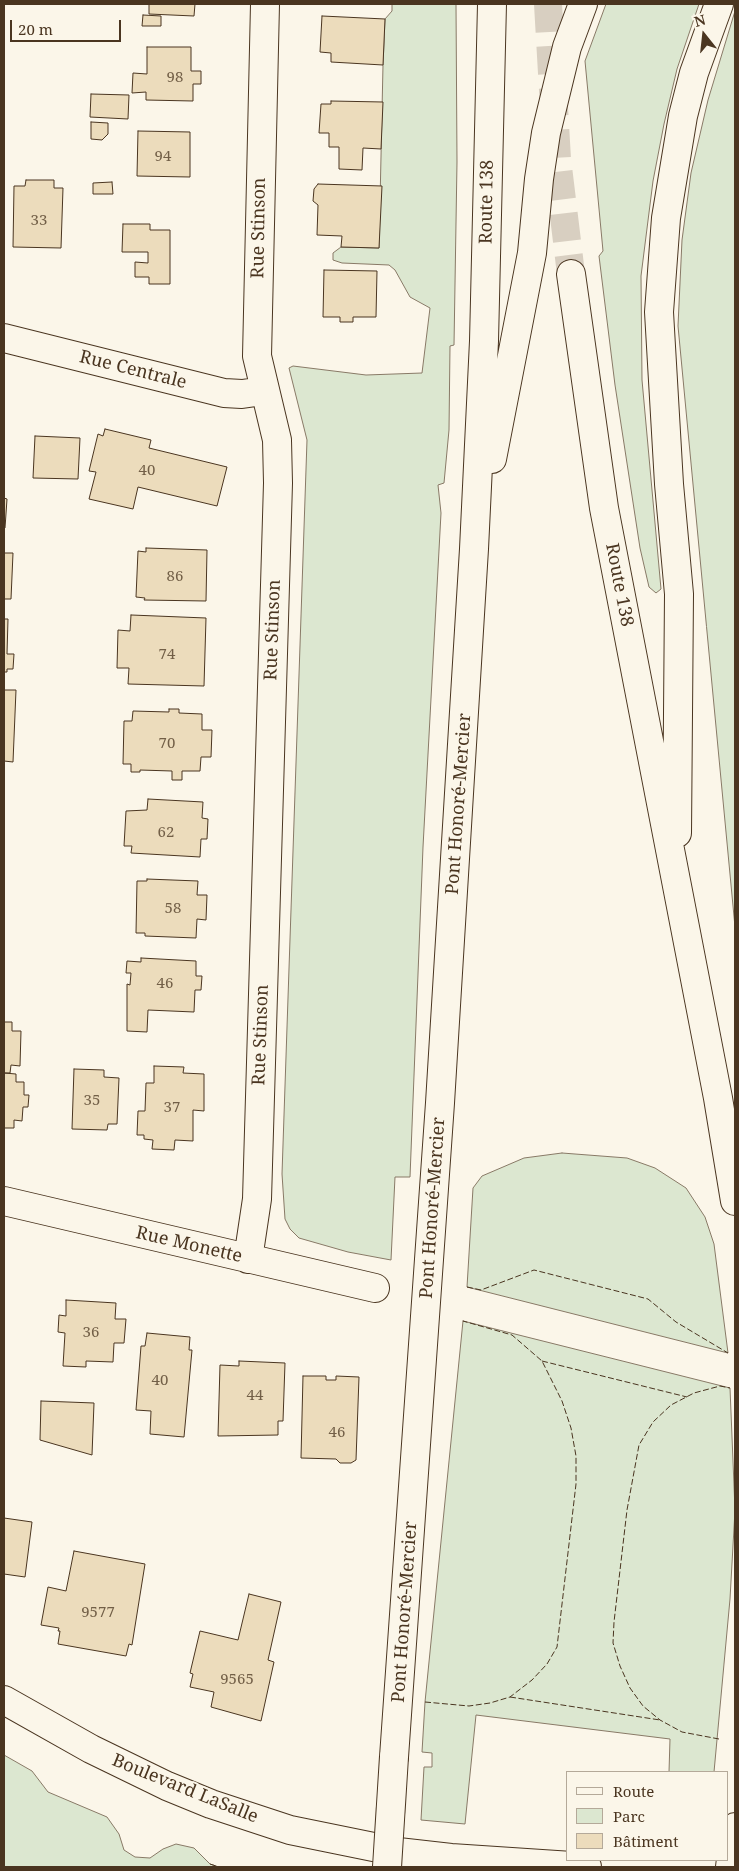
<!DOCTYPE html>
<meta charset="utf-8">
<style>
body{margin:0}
#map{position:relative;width:739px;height:1871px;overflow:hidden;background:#fbf6e9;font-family:"Noto Serif",serif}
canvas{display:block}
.frame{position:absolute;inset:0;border:5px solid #4a3520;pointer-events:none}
.legend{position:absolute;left:566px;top:1771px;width:162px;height:90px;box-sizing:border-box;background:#fbf6e9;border:1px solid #b4a999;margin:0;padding:6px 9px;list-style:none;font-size:15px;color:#4a3520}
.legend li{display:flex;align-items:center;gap:10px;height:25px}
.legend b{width:25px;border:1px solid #b4a999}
.north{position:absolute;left:679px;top:10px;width:50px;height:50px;-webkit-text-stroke:4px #fbf6e9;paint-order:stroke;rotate:344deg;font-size:14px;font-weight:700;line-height:20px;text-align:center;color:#4a3520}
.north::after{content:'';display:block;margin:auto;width:18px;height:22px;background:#4a3520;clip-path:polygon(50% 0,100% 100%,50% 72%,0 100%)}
.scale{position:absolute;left:10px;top:20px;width:111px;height:22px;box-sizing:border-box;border:2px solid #4a3520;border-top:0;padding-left:6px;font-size:15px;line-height:18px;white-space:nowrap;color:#4a3520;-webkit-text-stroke:4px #fbf6e9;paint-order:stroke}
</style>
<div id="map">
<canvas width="739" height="1871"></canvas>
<div class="frame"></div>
<ul class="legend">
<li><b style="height:6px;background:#fbf6e9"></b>Route</li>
<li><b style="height:14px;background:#dce7d0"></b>Parc</li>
<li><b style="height:14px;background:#ecdcbc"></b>Bâtiment</li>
</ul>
<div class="north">N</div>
<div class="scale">20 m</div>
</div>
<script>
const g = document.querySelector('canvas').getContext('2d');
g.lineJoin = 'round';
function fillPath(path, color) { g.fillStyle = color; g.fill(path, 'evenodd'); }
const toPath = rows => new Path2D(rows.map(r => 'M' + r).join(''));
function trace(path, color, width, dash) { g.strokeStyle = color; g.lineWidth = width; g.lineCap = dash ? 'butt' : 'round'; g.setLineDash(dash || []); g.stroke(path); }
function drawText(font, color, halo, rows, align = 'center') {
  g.font = font + ' "Noto Serif",serif'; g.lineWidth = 4; g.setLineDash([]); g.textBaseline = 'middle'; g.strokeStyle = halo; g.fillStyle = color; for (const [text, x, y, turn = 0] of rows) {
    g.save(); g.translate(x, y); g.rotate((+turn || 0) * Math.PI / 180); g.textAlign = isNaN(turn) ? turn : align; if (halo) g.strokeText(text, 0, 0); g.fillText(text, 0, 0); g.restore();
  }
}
const green = toPath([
 [392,4,456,4,457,162,454,345,450,346,449,430,444,483,438,485,441,513,423,847,410,1177,395,1177,391,1260,348,1252,299,1238,290,1229,285,1219,282,1174,307,440,289,368,293,366,366,375,422,373,430,308,410,297,395,270,389,265,342,263,333,260,333,253,341,247,379,248,383,65,385,19,392,11,392,4],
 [606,4,699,4,677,69,664,124,653,181,641,276,642,380,661,589,656,593,649,587,640,548,615,385,599,256,603,251,585,61,606,4],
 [735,11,735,927,678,326,682,240,691,173,708,100,735,11],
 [562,1153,627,1158,655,1168,686,1188,705,1217,714,1244,728,1353,467,1287,473,1188,482,1176,524,1158,562,1153],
 [463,1321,730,1388,735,1510,730,1599,714,1772,669,1772,670,1739,476,1715,465,1824,421,1820,424,1767,432,1767,432,1753,422,1752,425,1702,463,1321],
 [4,1755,32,1771,48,1792,107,1817,119,1834,124,1850,135,1857,150,1858,163,1849,176,1844,194,1848,210,1864,219,1867,4,1867,4,1755]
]);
fillPath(green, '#dce7d0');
trace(green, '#887966', 1);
const building = toPath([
 [149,4,195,4,194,16,149,14,149,4],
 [143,15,161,16,161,26,142,26,143,15],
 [322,16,385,19,383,65,331,62,331,53,320,52,322,16],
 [147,47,191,47,191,71,201,71,201,84,193,84,193,101,146,100,146,92,132,93,133,73,147,74,147,47],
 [91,94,129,95,128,119,90,117,91,94],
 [331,101,383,102,381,149,363,148,362,170,339,169,339,147,329,147,329,133,319,133,321,104,331,104,331,101],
 [91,122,108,123,108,134,102,140,91,139,91,122],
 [138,131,190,132,190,177,137,176,138,131],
 [26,180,54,180,54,188,63,188,61,248,13,247,14,186,25,186,26,180],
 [112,182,113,194,93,194,93,183,112,182],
 [318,184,382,186,379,248,341,247,342,236,317,235,318,205,313,201,314,189,318,184],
 [123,224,150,224,150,230,170,230,170,284,149,284,149,277,135,277,135,262,148,263,148,252,122,252,123,224],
 [324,270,377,271,376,317,353,317,353,322,340,322,340,317,323,317,324,270],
 [105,429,151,440,149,448,227,467,217,506,138,487,133,509,89,499,96,472,89,471,98,434,103,436,105,429],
 [35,436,80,438,78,479,33,478,35,436],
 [4,498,7,499,5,528,4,528,4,498],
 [146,548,207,550,206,601,144,600,145,598,136,597,138,551,146,552,146,548],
 [4,553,13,553,11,599,4,599,4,553],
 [131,615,206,618,204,686,128,684,129,668,117,668,118,630,130,631,131,615],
 [4,619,8,619,7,654,14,654,13,669,7,669,7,672,4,672,4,619],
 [4,690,16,690,13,762,4,761,4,690],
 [169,709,179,709,179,713,202,714,202,730,212,730,211,757,201,757,200,771,182,771,182,780,172,780,172,771,140,770,140,772,131,772,131,764,123,764,124,721,132,721,133,711,169,712,169,709],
 [148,799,203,802,202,818,208,819,207,839,201,839,200,857,131,853,132,846,124,846,126,811,147,810,148,799],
 [147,879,198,881,197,895,207,895,206,920,197,919,196,938,145,936,145,933,136,933,137,881,147,881,147,879],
 [141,958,196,961,196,976,202,976,201,990,195,990,194,1012,148,1010,147,1032,127,1031,127,984,130,985,131,973,126,973,127,961,141,962,141,958],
 [4,1022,12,1022,12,1031,21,1031,20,1066,11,1065,10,1073,4,1073,4,1022],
 [154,1066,184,1067,183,1073,204,1074,204,1111,193,1110,193,1141,175,1140,174,1150,152,1149,153,1140,144,1139,144,1135,137,1135,138,1111,145,1111,146,1083,154,1083,154,1066],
 [74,1069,104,1070,104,1077,119,1078,117,1124,108,1124,107,1130,72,1129,74,1069],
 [4,1073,16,1074,16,1082,24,1082,24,1095,29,1095,28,1107,23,1107,22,1121,14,1120,14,1128,4,1128,4,1073],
 [66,1300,116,1303,115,1319,126,1319,124,1343,114,1343,113,1362,86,1361,86,1367,63,1366,65,1333,58,1332,59,1315,66,1316,66,1300],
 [147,1333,190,1337,189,1350,192,1350,184,1437,150,1434,151,1411,136,1410,141,1346,145,1346,147,1333],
 [239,1361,285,1363,283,1421,278,1421,278,1435,218,1436,220,1365,239,1366,239,1361],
 [303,1376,326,1376,326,1380,336,1380,336,1376,359,1377,356,1460,351,1463,340,1463,336,1459,301,1458,303,1376],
 [41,1401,94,1403,92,1455,40,1440,41,1401],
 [4,1518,32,1522,25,1577,4,1574,4,1518],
 [74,1551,145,1564,132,1645,129,1644,126,1656,58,1644,60,1631,58,1631,59,1628,41,1625,48,1587,66,1591,74,1551],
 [249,1594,281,1602,268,1660,274,1662,261,1721,211,1707,214,1692,190,1687,193,1674,190,1673,200,1631,238,1640,249,1594]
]);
fillPath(building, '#ecdcbc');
trace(building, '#4a3520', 1);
trace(toPath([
 [548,4,557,159,571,274]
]), '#d8cfc1', 28, [28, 14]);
const minor = toPath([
 [4,338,224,393,242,394,263,391],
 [4,1201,375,1288],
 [248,1259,257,1199,278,483,277,440,257,356,265,4]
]);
const secondary = toPath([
 [4,1700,91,1749,167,1786,211,1804,290,1830,398,1852,451,1858,587,1867]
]);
const trunk = toPath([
 [571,274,604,508,718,1098,735,1201],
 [492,459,532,253,539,179,546,133,567,47,583,4],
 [677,833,679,594,669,484,659,312,666,218,683,116,694,73,719,4],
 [394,1757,440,1103,474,549,484,341,492,4],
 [730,1867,735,1827]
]);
trace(minor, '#4a3520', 30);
trace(secondary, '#4a3520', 30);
trace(trunk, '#4a3520', 30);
trace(minor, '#fbf6e9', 28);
trace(secondary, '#fbf6e9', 28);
trace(trunk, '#fbf6e9', 28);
const trunkBridge = toPath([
 [387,1867,394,1757]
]);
trace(trunkBridge, '#4a3520', 30, []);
trace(trunkBridge, '#fbf6e9', 28);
trace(toPath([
 [467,1287,481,1290,534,1270,648,1299,676,1322,728,1353],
 [542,1361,687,1397],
 [510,1697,660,1720],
 [425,1702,469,1706,490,1703,510,1697,532,1680,547,1664,557,1647,576,1484,576,1456,571,1428,562,1401,542,1361,512,1335,463,1321],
 [719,1739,682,1732,660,1720,643,1706,630,1688,620,1666,613,1643,614,1622,627,1510,639,1445,653,1422,671,1405,694,1393,720,1386,730,1388],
 [210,1864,219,1867]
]), '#4a3520', 1, [6, 2.5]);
drawText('15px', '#725f47', null, [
 ["98",175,78],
 ["94",163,157],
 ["33",39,221],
 ["40",147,471],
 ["86",175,577],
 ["74",167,655],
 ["70",167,744],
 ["62",166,833],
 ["58",173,909],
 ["46",165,984],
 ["35",92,1101],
 ["37",172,1108],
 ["36",91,1333],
 ["40",160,1381],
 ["44",255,1396],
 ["46",337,1433],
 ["9577",98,1613],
 ["9565",237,1680]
]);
drawText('18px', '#4a3520', '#fbf6e9', [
 ["Route 138",487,202,-89],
 ["Rue Stinson",259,228,-89],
 ["Rue Centrale",133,370,14],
 ["Route 138",619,585,79],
 ["Rue Stinson",273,630,-88],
 ["Pont Honoré-Mercier",459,804,-86],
 ["Rue Stinson",261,1035,-88],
 ["Pont Honoré-Mercier",433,1208,-86],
 ["Rue Monette",189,1245,13],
 ["Pont Honoré-Mercier",405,1612,-86],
 ["Boulevard LaSalle",185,1789,22]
]);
</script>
